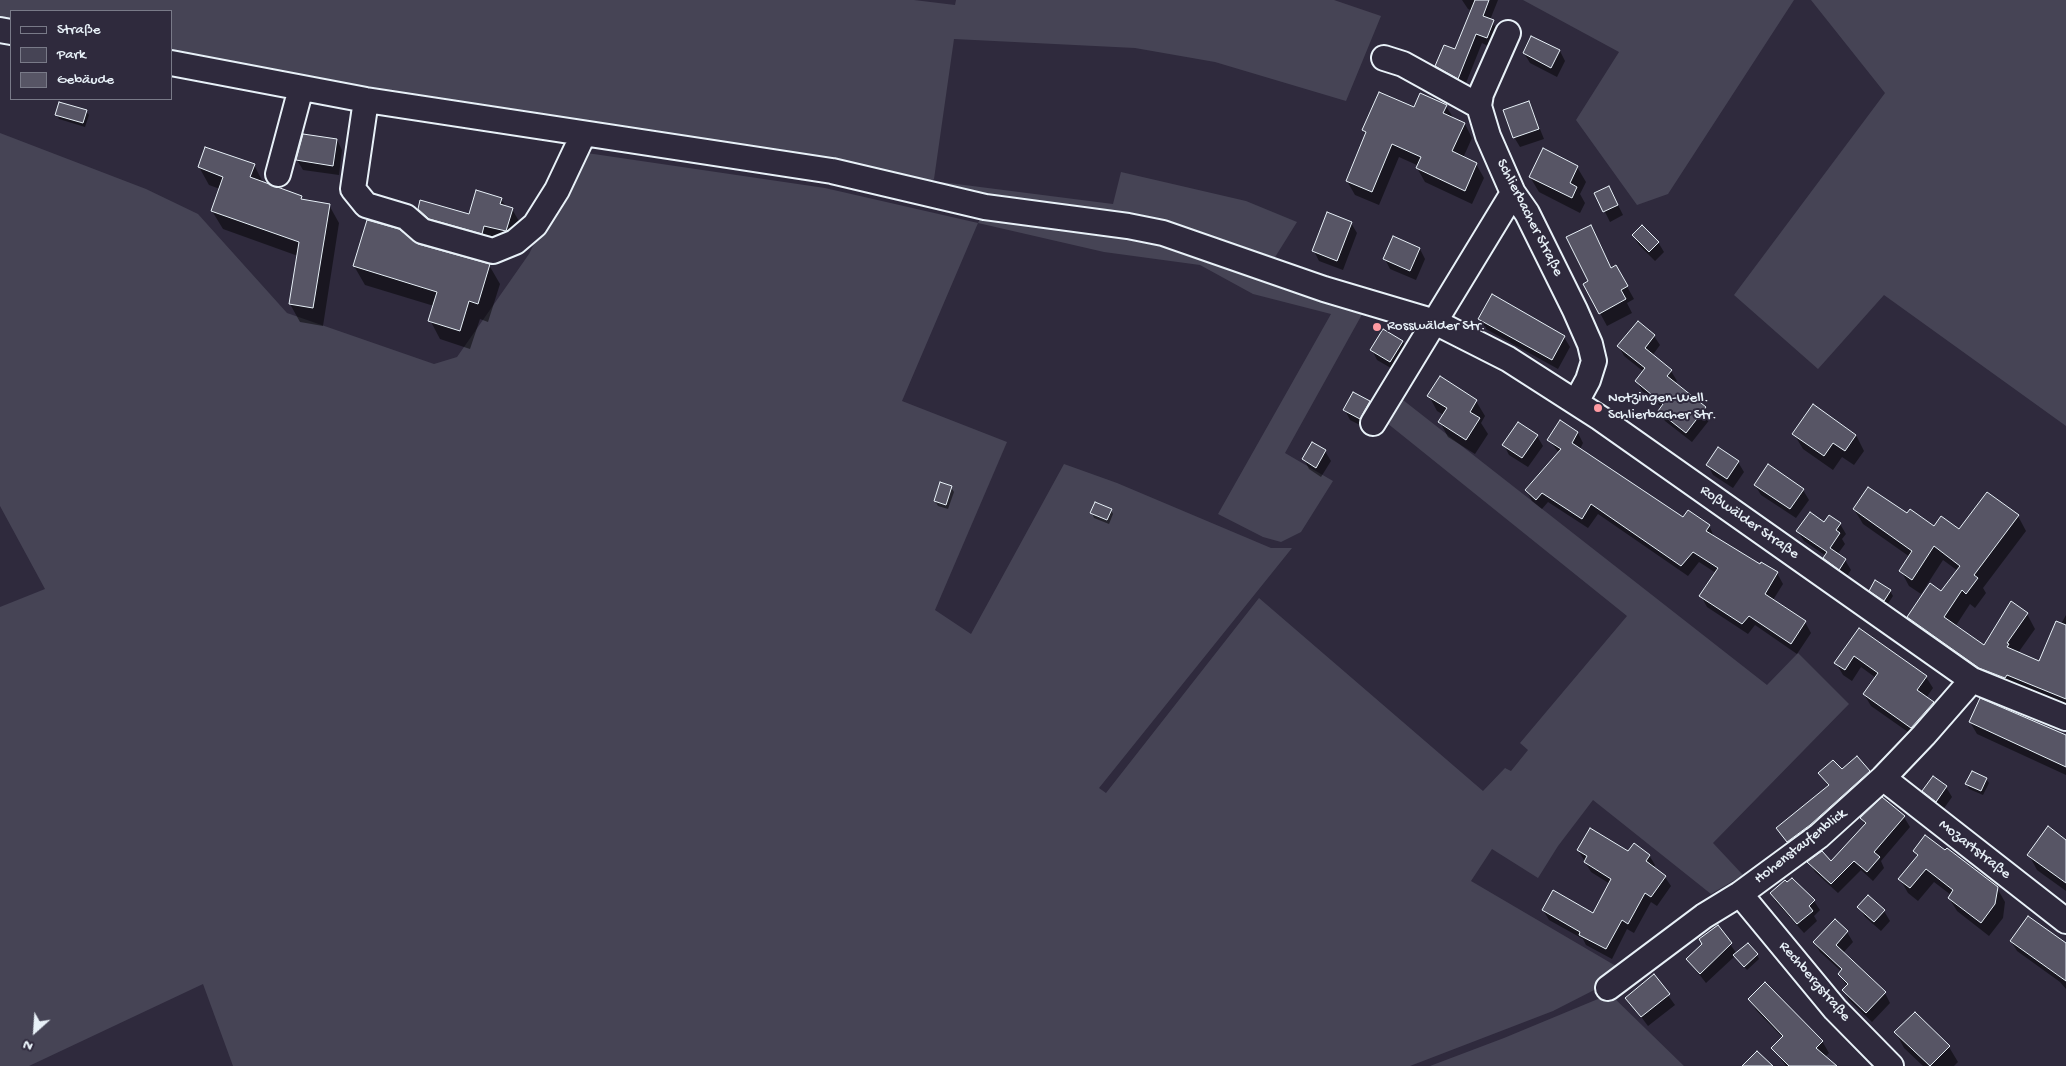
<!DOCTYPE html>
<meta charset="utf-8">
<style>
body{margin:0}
#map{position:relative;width:2066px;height:1066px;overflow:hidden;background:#2f2a3d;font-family:"Gochi Hand",sans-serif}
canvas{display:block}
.legend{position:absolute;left:10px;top:10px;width:162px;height:90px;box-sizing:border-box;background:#2f2a3d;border:1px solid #797a88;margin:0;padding:6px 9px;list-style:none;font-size:15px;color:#e8f1f8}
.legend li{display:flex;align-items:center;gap:10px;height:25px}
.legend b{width:25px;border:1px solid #797a88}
.north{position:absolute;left:10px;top:1006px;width:50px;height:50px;-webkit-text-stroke:4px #2f2a3d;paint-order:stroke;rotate:206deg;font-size:14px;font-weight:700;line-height:20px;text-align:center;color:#e8f1f8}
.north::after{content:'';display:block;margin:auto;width:18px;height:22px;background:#e8f1f8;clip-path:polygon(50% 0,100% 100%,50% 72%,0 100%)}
</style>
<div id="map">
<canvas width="2066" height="1066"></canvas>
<ul class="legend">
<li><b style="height:6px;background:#2f2a3d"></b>Straße</li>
<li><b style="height:14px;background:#464455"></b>Park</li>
<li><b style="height:14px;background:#575565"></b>Gebäude</li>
</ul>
<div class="north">N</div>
</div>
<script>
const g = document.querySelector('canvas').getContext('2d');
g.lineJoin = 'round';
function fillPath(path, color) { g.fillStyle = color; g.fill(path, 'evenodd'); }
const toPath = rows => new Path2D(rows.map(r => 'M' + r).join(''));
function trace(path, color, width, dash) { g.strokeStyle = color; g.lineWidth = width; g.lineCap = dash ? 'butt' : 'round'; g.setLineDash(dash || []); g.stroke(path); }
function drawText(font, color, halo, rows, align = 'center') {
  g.font = font + ' "Gochi Hand",sans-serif'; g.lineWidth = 4; g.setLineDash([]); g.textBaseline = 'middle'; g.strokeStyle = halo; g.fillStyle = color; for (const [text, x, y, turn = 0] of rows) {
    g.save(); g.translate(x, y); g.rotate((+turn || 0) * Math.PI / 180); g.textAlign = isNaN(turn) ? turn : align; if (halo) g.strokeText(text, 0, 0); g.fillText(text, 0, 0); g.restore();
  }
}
fillPath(toPath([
 [0,0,914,0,955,5,956,0,1334,0,1381,16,1346,101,1215,62,1135,48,954,39,934,179,925,187,171,56,171,11,11,11,11,25,0,22],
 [1523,0,1794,0,1668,194,1637,205,1576,120,1619,52],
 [1811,0,2066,0,2066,426,1884,295,1818,369,1734,295,1885,93],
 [0,133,146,189,198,214,287,313,434,364,457,357,529,254,580,152,825,188,978,223,983,213,1128,234,1365,309,1285,453,1333,481,1301,532,1281,542,1263,537,1218,514,1331,314,1253,294,1200,265,1104,252,978,223,902,401,1007,442,935,610,971,634,1064,464,1117,483,1271,548,1292,548,1099,788,1106,793,1259,598,1483,791,1505,768,1511,771,1528,750,1520,743,1627,616,1382,419,1403,400,1767,685,1798,653,1849,704,1713,843,1743,875,1711,894,1593,800,1558,846,1538,878,1492,849,1471,881,1621,969,1602,986,1553,1011,1410,1066,233,1066,203,984,29,1066,0,1066,0,607,45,589,0,506],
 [1121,172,1246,201,1297,222,1272,262,944,192,941,182,1113,204],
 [1610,994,1684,1066,1430,1066,1504,1038]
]), '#464455');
fillPath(toPath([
 [1462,0,1498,0,1490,20,1499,31,1492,48,1482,43,1464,88,1442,76,1437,66,1456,51,1472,11,1468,9],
 [1560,51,1565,61,1557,77,1530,63,1524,53],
 [1529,102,1544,139,1520,147,1514,137],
 [1446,106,1454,119,1465,124,1472,138,1463,158,1476,164,1484,178,1472,204,1425,182,1417,168,1419,166,1399,157,1379,205,1355,195,1347,181,1366,135,1363,130,1414,109],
 [86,111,89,115,85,127,59,119,57,115],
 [337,140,342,150,339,175,303,170,297,160],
 [254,165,264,184,301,197,304,201,329,205,339,223,323,326,300,322,290,304,298,256,223,229,212,211,220,189,209,185,199,167],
 [1577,167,1586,182,1580,194,1585,203,1580,213,1539,192,1530,177],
 [1609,187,1623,215,1610,222,1596,194],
 [501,199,507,208,512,209,520,223,513,244,427,223,419,209,470,216],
 [1351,223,1357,233,1343,270,1319,261,1314,251],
 [1633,235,1658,242,1664,252,1655,261,1639,245],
 [1394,238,1420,249,1425,259,1416,280,1390,269,1385,259],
 [1597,240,1612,269,1616,267,1634,299,1627,303,1632,313,1607,326,1600,313,1589,281],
 [418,245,489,265,500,284,488,322,480,319,470,349,440,339,430,320,434,306,365,285,354,266],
 [1480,319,1564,337,1570,347,1558,369,1486,329],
 [1654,336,1660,345,1652,356,1671,371,1677,381,1674,383,1705,408,1711,418,1692,442,1665,421,1659,411,1662,407,1642,391,1637,381,1644,372,1624,356,1619,346],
 [1403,342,1408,351,1396,371,1377,360,1372,350],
 [1429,396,1476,401,1485,416,1481,423,1488,434,1475,454,1448,437,1440,422,1444,415,1437,411],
 [1369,402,1375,412,1366,428,1350,420,1345,410],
 [1561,422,1578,433,1583,443,1580,449,1683,518,1709,525,1714,537,1760,566,1777,573,1783,584,1773,600,1805,622,1811,633,1797,654,1755,625,1748,634,1707,607,1701,596,1716,573,1699,562,1688,576,1598,514,1588,528,1548,502,1542,509,1532,501,1526,490,1559,453,1549,440],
 [1794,434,1856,435,1864,451,1854,465,1842,457,1833,470,1803,449],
 [1537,436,1543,446,1528,467,1509,455,1504,445],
 [1325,451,1331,461,1321,477,1309,469,1304,459],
 [1738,462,1744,472,1733,488,1713,475,1708,465],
 [1755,485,1803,490,1809,500,1796,518,1761,495],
 [951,487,954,492,948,509,938,506,935,501],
 [1854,509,1907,515,1934,527,1959,531,2018,516,2026,531,1983,588,1986,593,1975,608,1970,604,1955,627,1984,647,2027,614,2035,629,2018,653,2040,663,2066,615,2066,710,2013,692,1917,632,1909,618,1941,593,1958,571,1943,560,1921,594,1909,586,1901,571,1910,557,1863,524],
 [1111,510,1113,514,1109,524,1094,518,1092,513],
 [1825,524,1840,524,1846,534,1842,539,1845,544,1837,555,1845,560,1851,570,1845,579,1830,568,1824,558,1826,556,1804,541,1798,532],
 [1870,591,1890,591,1893,596,1887,605],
 [1860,630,1926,677,1933,688,1926,698,1933,703,1940,715,1918,739,1871,706,1864,694,1876,678,1861,667,1852,681,1843,675,1836,663],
 [1970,722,2066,740,2066,775,1977,734],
 [1856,758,1874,782,1794,851,1778,829,1829,787,1820,773,1842,771],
 [1933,778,1946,787,1952,797,1942,811,1929,801,1924,791],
 [1986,779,1989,783,1983,795,1969,789,1967,784],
 [1904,817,1910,827,1881,861,1884,868,1873,881,1861,870,1838,893,1815,872,1809,862,1831,863,1865,825,1861,818],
 [2066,841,2066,891,2037,870,2029,855],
 [1578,850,1649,855,1655,865,1653,868,1665,877,1671,886,1657,906,1651,902,1634,933,1627,929,1612,959,1586,945,1583,939,1549,920,1543,910,1593,915,1610,884,1591,872],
 [1914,851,1997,888,2005,902,2003,918,1989,936,1957,911,1949,898,1951,895,1934,882,1918,901,1908,893,1900,879,1918,857],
 [1787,884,1814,901,1820,910,1814,916,1817,921,1804,933,1777,903,1771,894],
 [1859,907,1884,911,1890,921,1881,931,1865,917],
 [1835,921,1847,932,1853,942,1843,953,1885,993,1890,1003,1872,1022,1849,1000,1844,990,1847,986,1839,974,1842,972,1820,952,1814,942],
 [1718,927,1737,954,1757,955,1759,959,1747,970,1735,956,1706,983,1687,959],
 [2011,941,2066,949,2066,989,2060,982,2017,951],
 [1654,976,1675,1005,1648,1026,1627,998],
 [1750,999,1822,1041,1829,1053,1825,1057,1835,1066,1786,1066,1773,1048,1783,1038,1756,1010],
 [1896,1033,1949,1047,1958,1062,1954,1066,1923,1066,1904,1048]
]), '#0007');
const building = toPath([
 [1475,0,1489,0,1483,16,1494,20,1487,38,1476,34,1458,79,1435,66,1444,45,1455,49,1475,0],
 [1531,36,1560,50,1551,68,1523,53,1531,36],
 [1379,92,1414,107,1420,93,1447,105,1443,113,1465,123,1452,151,1477,163,1465,191,1416,168,1421,157,1392,144,1372,192,1346,181,1366,132,1362,130,1379,92],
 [1529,101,1539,129,1513,138,1503,110,1529,101],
 [59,102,87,110,83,123,55,115,59,102],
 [303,134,337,139,333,166,296,160,303,134],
 [205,147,255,164,250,177,302,196,301,199,330,204,313,308,289,304,299,242,211,211,223,177,198,167,205,147],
 [1543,148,1578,166,1570,183,1577,187,1572,198,1529,177,1543,148],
 [1609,186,1618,205,1603,212,1594,193,1609,186],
 [476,190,502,198,500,204,513,208,506,231,484,226,482,234,429,219,418,209,420,200,469,214,476,190],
 [1327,212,1352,222,1337,261,1312,251,1327,212],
 [367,220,399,229,418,244,490,264,478,304,469,301,460,331,428,321,437,292,353,266,367,220],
 [1591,225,1611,268,1616,265,1628,286,1621,290,1626,299,1599,314,1583,284,1588,281,1566,237,1591,225],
 [1642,225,1659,242,1649,252,1632,235,1642,225],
 [1393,236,1420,248,1410,271,1383,259,1393,236],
 [1492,294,1565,336,1552,360,1478,319,1492,294],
 [1638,321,1655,335,1645,348,1672,370,1667,376,1706,407,1686,433,1658,411,1663,404,1635,381,1645,368,1617,346,1638,321],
 [1383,329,1403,341,1390,362,1370,350,1383,329],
 [1440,376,1477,400,1470,412,1480,418,1466,440,1438,422,1447,408,1427,396,1440,376],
 [1353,392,1370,401,1360,419,1343,410,1353,392],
 [1813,404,1856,435,1845,451,1833,443,1824,456,1792,434,1813,404],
 [1560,420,1578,432,1572,443,1683,517,1688,510,1710,525,1706,531,1760,564,1761,562,1778,572,1765,594,1806,621,1791,644,1749,616,1742,624,1699,596,1718,568,1693,552,1681,566,1591,504,1582,519,1542,493,1536,500,1525,490,1561,449,1547,440,1560,420],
 [1518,422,1538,435,1522,458,1502,445,1518,422],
 [1312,442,1326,450,1316,468,1302,459,1312,442],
 [1718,447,1739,461,1727,479,1706,465,1718,447],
 [1768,464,1804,489,1790,509,1754,485,1768,464],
 [940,482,952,486,946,505,934,501,940,482],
 [1868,487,1907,513,1910,509,1934,526,1941,516,1959,529,1987,492,2019,515,1974,575,1978,578,1966,594,1962,590,1944,617,1984,645,2011,601,2028,613,2007,643,2009,644,2007,647,2039,661,2056,621,2066,625,2066,699,2007,675,2005,678,1979,668,1907,617,1930,583,1941,591,1960,566,1934,546,1912,580,1899,571,1912,551,1853,509,1868,487],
 [1095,502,1112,509,1107,520,1090,513,1095,502],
 [1810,512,1824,522,1829,515,1841,523,1836,530,1840,533,1830,548,1846,559,1839,570,1823,558,1827,552,1796,531,1810,512],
 [1875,580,1891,590,1884,601,1869,591,1875,580],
 [1859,628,1927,676,1917,690,1934,702,1911,728,1863,694,1878,673,1854,656,1845,670,1834,663,1859,628],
 [1980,698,2066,735,2066,767,1969,722,1980,698],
 [1857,756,1870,771,1810,825,1787,842,1776,828,1829,785,1818,773,1833,760,1842,769,1857,756],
 [1972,771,1987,778,1981,791,1965,784,1972,771],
 [1933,776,1947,786,1936,802,1922,791,1933,776],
 [1882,797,1905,816,1874,852,1880,857,1867,872,1854,861,1831,884,1807,862,1822,851,1831,861,1866,823,1860,818,1882,797],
 [2048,826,2066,840,2066,883,2027,855,2048,826],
 [1590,828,1628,851,1634,843,1650,855,1646,861,1666,876,1651,897,1645,893,1628,924,1622,920,1606,949,1579,935,1580,932,1542,910,1553,890,1593,913,1611,879,1584,862,1587,856,1577,850,1590,828],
 [1925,835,1945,850,1947,848,1998,887,1995,904,1981,923,1948,898,1953,890,1926,869,1910,888,1898,879,1918,855,1913,851,1925,835],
 [1792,878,1815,900,1809,906,1813,911,1797,924,1770,893,1785,880,1787,882,1792,878],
 [1868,895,1885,910,1874,922,1857,907,1868,895],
 [2028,916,2066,943,2066,981,2010,941,2028,916],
 [1835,919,1848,931,1836,945,1886,992,1866,1013,1842,990,1848,984,1838,974,1842,969,1813,942,1835,919],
 [1718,925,1732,943,1700,974,1686,959,1702,944,1699,939,1718,925],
 [1748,943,1758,954,1744,967,1733,955,1748,943],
 [1654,974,1670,994,1641,1017,1625,998,1654,974],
 [1765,982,1823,1041,1816,1048,1837,1066,1789,1066,1771,1048,1783,1036,1748,999,1765,982],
 [1915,1012,1950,1046,1930,1066,1894,1032,1915,1012],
 [1757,1051,1773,1066,1742,1066,1757,1051]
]);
fillPath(building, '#575565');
trace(building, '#e8f1f8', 1);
const minor = toPath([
 [0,30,11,32],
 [1508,33,1481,94,1479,106,1488,136,1513,193,1527,213,1575,310,1590,344,1594,361,1588,380,1576,402],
 [1384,58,1403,64,1479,106],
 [171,63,366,100,832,171,985,207,1128,226,1163,233,1324,289,1435,322,1508,359,1600,418,1972,680,2066,718],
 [366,100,353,189,366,205,406,217,422,231,493,251,515,242,535,225,557,190,583,135],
 [278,174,301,88],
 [1373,423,1513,193],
 [1883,778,2066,921],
 [1740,894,1835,1009,1891,1066],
 [1608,988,1704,916,1740,894,1819,836,1883,778,1924,735,1972,680]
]);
trace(minor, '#e8f1f8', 28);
trace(minor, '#2f2a3d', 24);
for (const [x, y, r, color] of [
 [1377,327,5,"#ff9aa2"],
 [1598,408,5,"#ff9aa2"]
]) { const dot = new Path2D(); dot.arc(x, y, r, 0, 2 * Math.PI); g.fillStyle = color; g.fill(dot); trace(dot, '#2f2a3d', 2); }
drawText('15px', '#e8f1f8', '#2f2a3d', [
 ["Schlierbacher Straße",1529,218,63],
 ["Roßwälder Straße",1749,523,35],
 ["Hohenstaufenblick",1801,847,-38],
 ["Mozartstraße",1974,850,38],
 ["Rechbergstraße",1814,982,49]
]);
drawText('15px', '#e8f1f8', '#2f2a3d', [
 ["Rosswälder Str.",1387,327],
 ["Notzingen-Well.",1608,399],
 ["Schlierbacher Str.",1608,416]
], 'left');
</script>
